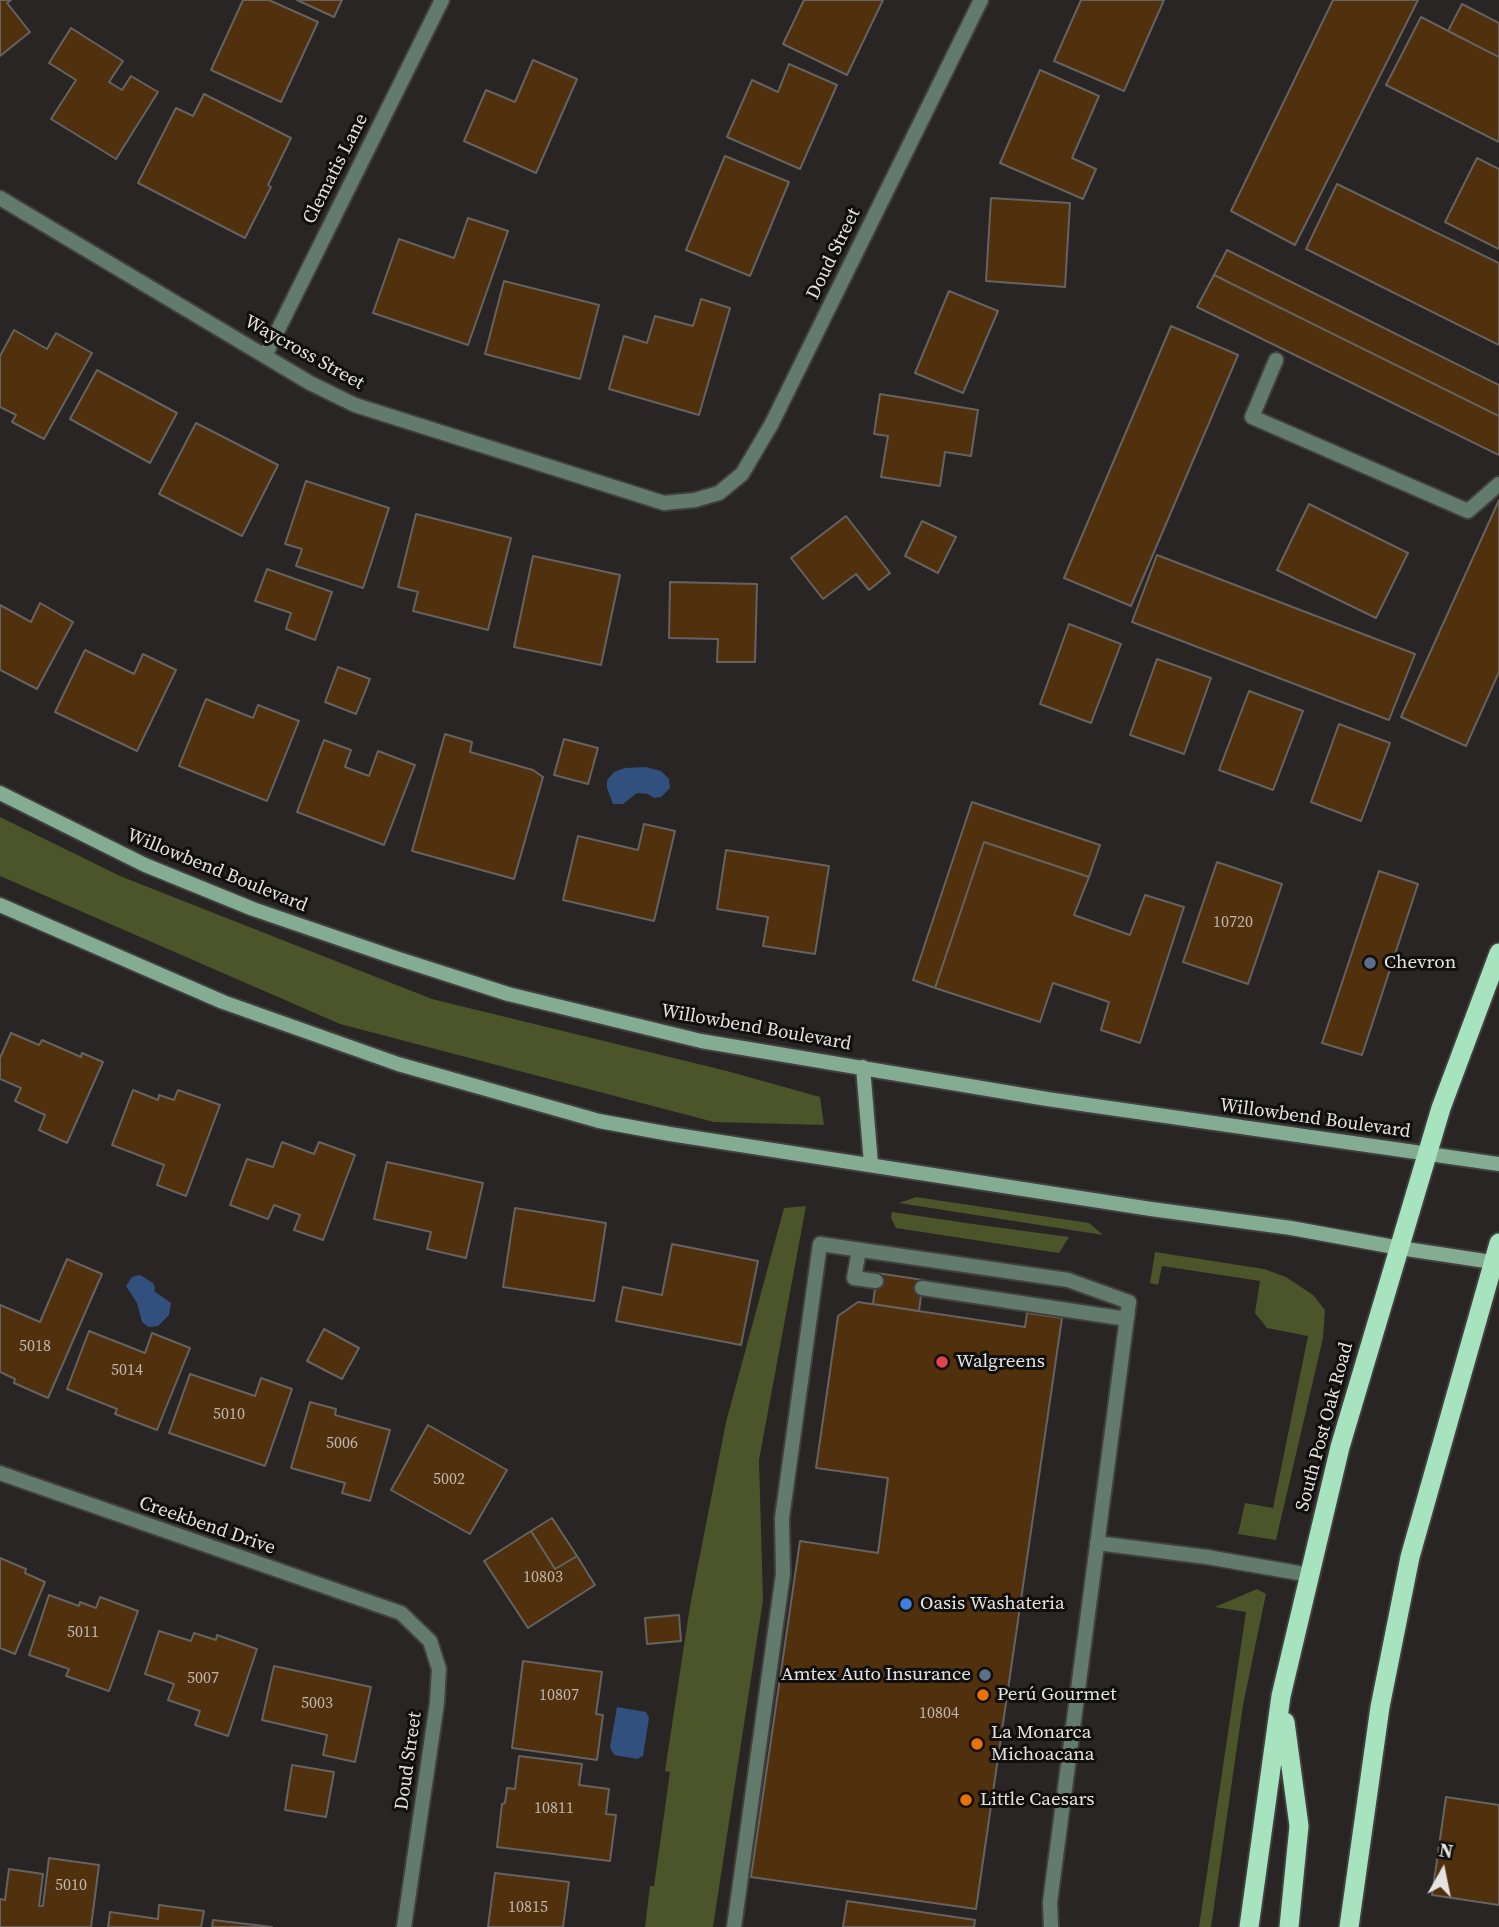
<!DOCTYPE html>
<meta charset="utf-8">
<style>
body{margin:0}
#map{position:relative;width:1499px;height:1927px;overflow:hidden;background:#282524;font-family:"Source Serif 4",serif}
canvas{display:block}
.north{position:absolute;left:1408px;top:1836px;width:70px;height:70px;-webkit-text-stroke:5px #100f0e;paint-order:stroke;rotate:9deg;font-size:19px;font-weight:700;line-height:28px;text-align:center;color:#e5e3e2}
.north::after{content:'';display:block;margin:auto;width:24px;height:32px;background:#e5e3e2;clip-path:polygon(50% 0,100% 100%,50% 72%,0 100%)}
</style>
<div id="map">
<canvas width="1499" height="1927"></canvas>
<div class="north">N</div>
</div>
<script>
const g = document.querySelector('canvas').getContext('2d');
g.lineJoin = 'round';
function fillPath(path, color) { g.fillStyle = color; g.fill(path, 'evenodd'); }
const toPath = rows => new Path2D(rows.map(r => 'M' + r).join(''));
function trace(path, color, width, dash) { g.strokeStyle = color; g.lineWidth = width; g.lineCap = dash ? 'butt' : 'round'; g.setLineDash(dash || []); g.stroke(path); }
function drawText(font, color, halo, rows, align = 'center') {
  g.font = font + ' "Source Serif 4",serif'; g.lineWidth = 6; g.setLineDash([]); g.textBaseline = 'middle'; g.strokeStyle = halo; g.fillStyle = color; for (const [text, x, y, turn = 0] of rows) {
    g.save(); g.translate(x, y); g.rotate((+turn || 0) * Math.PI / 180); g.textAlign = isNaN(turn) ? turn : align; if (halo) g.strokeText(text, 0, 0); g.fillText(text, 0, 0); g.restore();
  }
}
fillPath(toPath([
 [0,817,120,876,432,999,727,1071,820,1097,824,1125,714,1122,340,1024,0,876],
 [916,1197,1089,1223,1103,1235,899,1203],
 [806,1206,759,1460,763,1600,713,1927,645,1927,650,1886,654,1886,670,1772,665,1771,690,1606,726,1422,784,1208],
 [892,1212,980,1225,1069,1237,1059,1253,896,1228,891,1218],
 [1155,1252,1264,1269,1286,1277,1313,1295,1325,1310,1323,1338,1276,1540,1238,1534,1245,1503,1273,1508,1308,1336,1267,1328,1255,1313,1260,1281,1162,1266,1158,1285,1150,1283],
 [1257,1589,1266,1594,1243,1705,1211,1927,1199,1927,1246,1612,1215,1607]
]), '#4c542a');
fillPath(toPath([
 [646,767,661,771,669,779,670,788,661,797,654,798,648,794,637,793,623,804,613,804,607,788,607,780,614,772,625,768],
 [140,1275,153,1283,155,1288,154,1291,171,1303,169,1315,158,1326,149,1327,142,1322,137,1303,126,1286,132,1277],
 [617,1707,646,1712,649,1718,643,1756,637,1759,614,1755,610,1747]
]), '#32507d');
const building = toPath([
 [0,0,11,0,7,3,30,32,0,56,0,0],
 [243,0,269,0,318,22,281,102,211,70,243,0],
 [297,0,342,0,334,17,297,0],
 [804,0,883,0,847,75,783,44,804,0],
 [1081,0,1164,0,1124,91,1054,61,1081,0],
 [1333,0,1418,0,1295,245,1231,211,1333,0],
 [1462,4,1499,23,1499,57,1448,31,1462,4],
 [1421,17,1499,57,1499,142,1386,85,1421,17],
 [71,28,123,61,109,82,122,90,131,76,158,92,116,159,51,119,76,80,49,63,71,28],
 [533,60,577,79,536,173,464,141,486,90,515,102,533,60],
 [789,64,837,85,800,169,727,137,752,80,778,92,789,64],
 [1040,70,1099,96,1072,158,1096,169,1083,199,1000,163,1040,70],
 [204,94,291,138,268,185,271,187,245,238,138,183,176,108,193,116,204,94],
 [725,156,789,182,750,276,686,250,725,156],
 [1477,158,1499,169,1499,249,1445,222,1477,158],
 [1337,184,1499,263,1499,345,1306,249,1337,184],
 [991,198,1070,203,1065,287,986,281,991,198],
 [468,218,508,231,468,345,373,313,399,239,454,258,468,218],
 [1227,250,1499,385,1499,416,1214,275,1227,250],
 [1214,275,1499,416,1499,455,1197,307,1214,275],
 [504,281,599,305,580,379,485,354,504,281],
 [949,291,998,311,963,393,915,373,949,291],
 [701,299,730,308,699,415,609,389,624,336,647,343,655,316,693,326,701,299],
 [1171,326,1238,355,1131,606,1064,578,1171,326],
 [14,330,47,349,56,333,92,353,44,439,12,422,16,415,0,407,0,356,14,330],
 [97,370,177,413,150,463,70,419,97,370],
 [880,394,978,410,971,456,945,452,940,486,881,477,888,436,874,434,880,394],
 [196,423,278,465,242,536,159,494,196,423],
 [306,481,389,508,363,588,296,566,302,549,285,544,306,481],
 [1499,500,1499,672,1466,746,1401,717,1499,500],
 [1309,504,1408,553,1376,618,1277,570,1309,504],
 [416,514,511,538,488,630,413,611,418,592,398,587,416,514],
 [846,516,890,573,869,590,856,574,823,599,791,558,846,516],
 [922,521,956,537,938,573,905,556,922,521],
 [1157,555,1415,654,1389,720,1132,622,1157,555],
 [533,556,620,575,601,665,514,647,533,556],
 [267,569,332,592,315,640,286,629,291,613,255,601,267,569],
 [670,582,757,584,755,662,717,662,718,639,669,638,670,582],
 [40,603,73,622,37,689,0,670,0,605,31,622,40,603],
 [1069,624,1121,644,1091,723,1040,704,1069,624],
 [85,650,134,674,143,654,176,670,137,751,55,712,85,650],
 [1157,659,1211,678,1184,754,1130,735,1157,659],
 [338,667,370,679,356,714,325,702,338,667],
 [1249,691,1303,711,1273,790,1219,770,1249,691],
 [206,699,253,718,258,705,299,721,267,801,179,766,206,699],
 [1339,724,1390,743,1361,821,1311,802,1339,724],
 [445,734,472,742,470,752,533,770,543,777,514,879,412,851,445,734],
 [564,739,598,748,588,784,554,775,564,739],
 [324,740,351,750,345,767,369,776,378,751,415,765,384,845,297,812,324,740],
 [972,802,1100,845,1089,877,984,842,935,988,913,980,972,802],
 [644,824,675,831,654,921,563,900,578,836,638,850,644,824],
 [984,842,1089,877,1074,915,1130,935,1145,895,1184,907,1140,1043,1101,1030,1109,1002,1053,983,1040,1022,935,988,984,842],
 [726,850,829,866,815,954,763,946,768,917,717,909,726,850],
 [1217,862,1282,884,1248,984,1183,962,1217,862],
 [1379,871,1418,884,1362,1055,1322,1043,1379,871],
 [11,1033,39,1045,42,1040,81,1057,82,1053,103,1062,67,1143,39,1130,45,1115,15,1101,21,1088,0,1079,0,1058,11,1033],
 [133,1090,158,1100,159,1095,174,1100,178,1090,220,1105,186,1196,157,1185,164,1165,112,1145,133,1090],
 [282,1142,314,1154,319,1142,355,1155,323,1240,294,1230,300,1215,274,1205,268,1219,230,1205,247,1159,273,1167,282,1142],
 [387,1162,483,1183,466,1258,427,1249,431,1232,374,1219,387,1162],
 [515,1208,606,1223,594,1301,503,1287,515,1208],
 [672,1244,758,1261,741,1345,616,1321,623,1287,662,1295,672,1244],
 [67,1259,102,1274,48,1398,14,1383,15,1379,0,1372,0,1305,40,1322,67,1259],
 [877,1273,923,1280,919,1311,873,1304,877,1273],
 [858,1302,1025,1327,1027,1313,1062,1318,976,1909,751,1877,800,1541,878,1553,888,1478,816,1468,838,1316,858,1302],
 [324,1329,359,1348,342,1379,307,1361,324,1329],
 [89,1331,145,1353,152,1333,190,1348,157,1430,115,1414,117,1409,67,1389,89,1331],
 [190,1374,255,1396,261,1378,292,1389,265,1466,169,1433,190,1374],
 [310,1402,336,1409,335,1415,390,1430,370,1501,342,1493,345,1483,291,1468,310,1402],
 [428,1425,507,1470,470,1534,391,1490,428,1425],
 [552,1518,577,1556,555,1569,531,1531,552,1518],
 [531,1531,555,1569,577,1556,595,1585,528,1628,484,1561,531,1531],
 [0,1558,26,1569,25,1573,45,1582,15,1654,0,1648,0,1558],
 [49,1595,79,1606,80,1602,96,1608,100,1597,138,1611,109,1691,66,1676,69,1669,29,1655,49,1595],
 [679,1615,681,1641,647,1644,645,1618,679,1615],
 [159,1631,191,1641,194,1633,216,1640,217,1635,257,1649,228,1736,195,1725,200,1711,168,1700,174,1684,145,1674,159,1631],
 [523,1661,602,1672,596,1714,603,1715,597,1760,512,1748,523,1661],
 [274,1666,371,1687,355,1762,323,1755,327,1735,262,1720,274,1666],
 [519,1756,582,1764,579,1785,609,1789,606,1814,616,1815,610,1861,497,1847,502,1804,505,1803,507,1788,515,1789,519,1756],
 [292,1765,334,1772,326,1817,285,1810,292,1765],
 [1446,1797,1499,1805,1499,1905,1432,1895,1446,1797],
 [49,1858,99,1865,91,1927,0,1927,0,1899,5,1900,9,1869,43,1874,39,1906,43,1906,49,1858],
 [495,1873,569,1882,563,1927,488,1927,495,1873],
 [847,1901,975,1920,974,1927,843,1927,847,1901],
 [159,1905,204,1911,201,1927,108,1927,110,1912,158,1919,159,1905],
 [213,1920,272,1927,212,1927,213,1920]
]);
fillPath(building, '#50300d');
trace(building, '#656361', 2);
const service = toPath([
 [1276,360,1252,417,1468,511,1499,484],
 [859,1250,854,1278,876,1281],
 [922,1288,1127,1319],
 [1097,1543,1207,1557,1310,1575],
 [734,1927,783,1574,782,1518,820,1244,1068,1280,1129,1302,1050,1902,1051,1927]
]);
const minor = toPath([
 [0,198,310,383,355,405,664,503,695,500,719,493,742,474,771,425,981,0],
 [265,356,442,0],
 [0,1473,401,1613,430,1641,439,1669,437,1703,404,1927]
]);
const secondary = toPath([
 [0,793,145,865,253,909,396,958,508,994,701,1041,1047,1099,1499,1164],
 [0,905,223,1002,398,1064,599,1121,670,1134,1151,1209,1291,1228,1400,1248,1499,1263],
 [863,1067,871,1164]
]);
const trunk = toPath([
 [1285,1722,1299,1826,1289,1927],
 [1249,1927,1281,1696,1340,1447,1441,1108,1499,953],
 [1349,1927,1380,1707,1410,1557,1499,1243]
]);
trace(service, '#42403f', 18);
trace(minor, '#42403f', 18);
trace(secondary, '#42403f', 18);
trace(trunk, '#42403f', 23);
trace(service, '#627b6c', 14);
trace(minor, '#627b6c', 14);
trace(secondary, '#84ac93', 14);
trace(trunk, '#a8e3c0', 19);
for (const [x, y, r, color] of [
 [1370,963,7,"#5c6f8a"],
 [942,1362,7,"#e0444e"],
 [906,1604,7,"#3f7fe0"],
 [985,1675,7,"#5c6f8a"],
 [983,1695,7,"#e8710a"],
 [977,1744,7,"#e8710a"],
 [966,1800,7,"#e8710a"]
]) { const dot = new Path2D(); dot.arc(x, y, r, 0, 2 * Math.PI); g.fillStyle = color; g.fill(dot); trace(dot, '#100f0e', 2.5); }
drawText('16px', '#c0b6ad', null, [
 ["10720",1233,923],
 ["5018",35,1347],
 ["5014",127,1371],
 ["5010",229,1415],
 ["5006",342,1444],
 ["5002",449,1480],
 ["10803",543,1578],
 ["5011",83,1633],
 ["5007",203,1679],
 ["10807",559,1696],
 ["5003",317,1704],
 ["10804",939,1714],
 ["10811",554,1809],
 ["5010",71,1886],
 ["10815",528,1908]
]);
drawText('19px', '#e5e3e2', '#100f0e', [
 ["Clematis Lane",336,169,-63],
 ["Doud Street",834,254,-64],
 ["Waycross Street",304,353,29],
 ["Willowbend Boulevard",217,871,22],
 ["Willowbend Boulevard",756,1028,10],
 ["Willowbend Boulevard",1315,1119,8],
 ["South Post Oak Road",1325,1427,-75],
 ["Creekbend Drive",207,1526,19],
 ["Doud Street",409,1761,-82]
]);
drawText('19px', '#e5e3e2', '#100f0e', [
 ["Chevron",1384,963],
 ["Walgreens",956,1362],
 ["Oasis Washateria",920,1604],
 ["Amtex Auto Insurance",971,1675,"right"],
 ["Perú Gourmet",997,1695],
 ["La Monarca",991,1733],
 ["Michoacana",991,1755],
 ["Little Caesars",980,1800]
], 'left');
</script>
